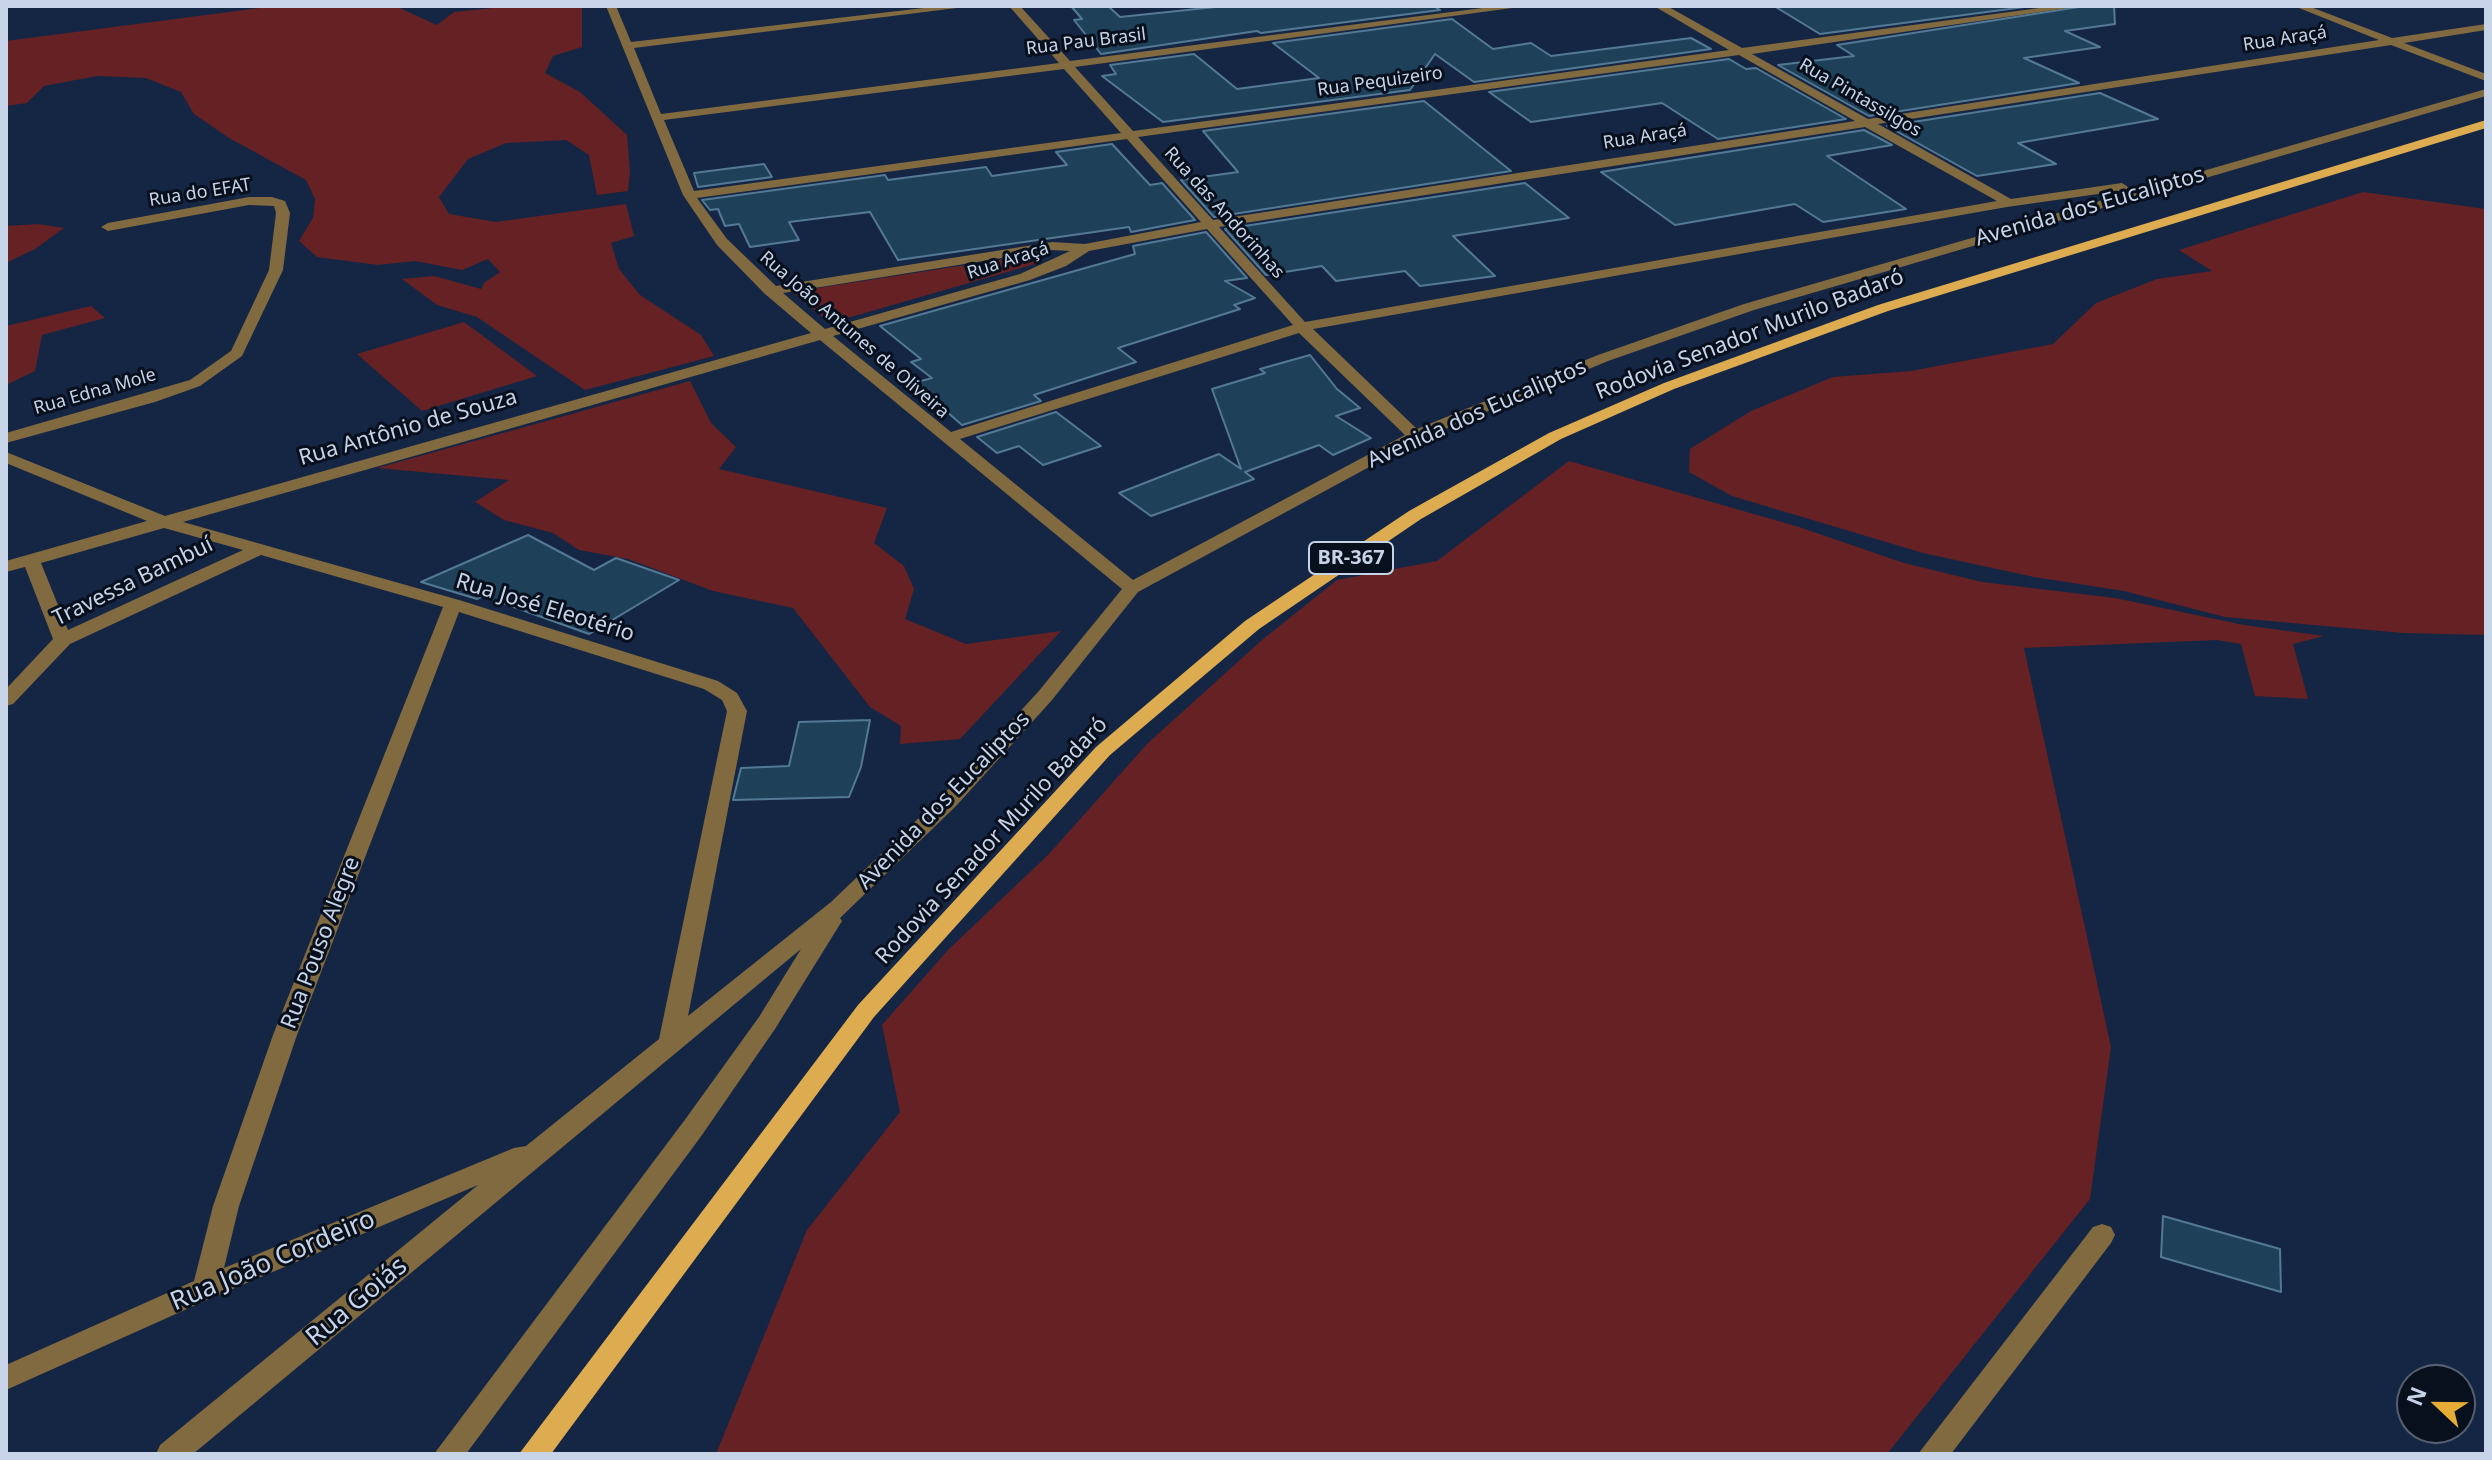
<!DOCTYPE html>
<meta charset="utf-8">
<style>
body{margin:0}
#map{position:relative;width:2492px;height:1460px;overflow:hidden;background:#152645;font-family:"Noto Sans",sans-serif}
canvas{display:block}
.frame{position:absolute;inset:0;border:8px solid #c7d3e7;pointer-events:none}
.north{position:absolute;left:2396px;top:1364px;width:80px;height:80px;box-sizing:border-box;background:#08101d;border:2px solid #545e6e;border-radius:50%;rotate:292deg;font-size:22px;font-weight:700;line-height:32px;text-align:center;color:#c7d3e7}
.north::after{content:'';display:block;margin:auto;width:28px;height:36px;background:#e6ac36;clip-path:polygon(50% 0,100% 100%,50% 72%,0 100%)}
</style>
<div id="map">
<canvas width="2492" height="1460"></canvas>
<div class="frame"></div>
<div class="north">N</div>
</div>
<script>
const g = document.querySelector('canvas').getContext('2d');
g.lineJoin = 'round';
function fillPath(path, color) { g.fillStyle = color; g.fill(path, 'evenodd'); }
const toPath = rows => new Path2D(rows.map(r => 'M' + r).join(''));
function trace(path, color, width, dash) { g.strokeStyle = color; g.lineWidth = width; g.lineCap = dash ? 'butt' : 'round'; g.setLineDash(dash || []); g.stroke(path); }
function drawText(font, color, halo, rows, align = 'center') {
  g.font = font + ' "Noto Sans",sans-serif'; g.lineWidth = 6; g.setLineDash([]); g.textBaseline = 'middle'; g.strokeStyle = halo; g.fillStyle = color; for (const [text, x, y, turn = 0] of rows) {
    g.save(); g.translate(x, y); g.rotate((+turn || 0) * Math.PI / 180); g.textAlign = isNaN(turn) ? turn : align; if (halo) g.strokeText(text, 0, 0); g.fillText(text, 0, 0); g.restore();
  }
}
fillPath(toPath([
 [275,6,395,6,437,25,454,12,512,6,582,6,582,47,553,56,545,73,580,92,627,135,630,171,628,191,597,195,589,155,566,140,506,143,468,159,439,197,449,214,496,222,626,204,634,236,611,243,619,269,640,295,701,335,714,356,585,390,477,317,437,305,402,279,434,276,481,289,484,283,500,272,488,259,462,270,415,261,378,265,317,257,299,241,313,218,315,199,306,180,229,138,194,114,181,92,146,78,97,76,44,86,27,103,6,106,6,41],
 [2363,192,2486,209,2486,635,2403,633,2225,617,2124,591,2034,577,1923,553,1732,496,1689,472,1690,449,1751,411,1833,377,1911,371,2053,344,2096,303,2157,279,2212,271,2179,250],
 [38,224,64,228,35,249,6,263,6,226],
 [1037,254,1042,258,1035,264,830,323,792,292],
 [91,306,105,318,42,335,35,371,6,385,6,326],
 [464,322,537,376,422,411,357,354],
 [690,381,711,423,736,447,719,469,887,508,874,543,904,566,914,589,905,619,966,644,1061,631,960,739,900,744,901,726,870,707,793,608,713,591,628,559,579,550,553,533,504,520,475,502,509,480,377,468],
 [1569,461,1799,527,1904,563,1982,582,2115,598,2244,625,2324,636,2293,644,2308,699,2255,696,2241,644,2217,640,2024,648,2111,1047,2090,1199,1887,1454,716,1454,807,1230,900,1112,882,1025,948,950,1049,854,1147,744,1262,640,1337,580,1437,561]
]), '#652124');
const building = toPath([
 [1071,6,1108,6,1120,17,1225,6,1434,6,1440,10,1261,33,1257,31,1101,54,1074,20,1082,19,1071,6],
 [1774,6,2032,6,1820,34,1774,6],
 [2085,6,2114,6,2115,24,2065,31,2100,47,2024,58,2079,83,1869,116,1778,65,1854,56,1837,45,2085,6],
 [1452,19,1493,49,1531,43,1551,56,1691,38,1711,49,1474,82,1435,54,1410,90,1163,122,1102,76,1116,74,1110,65,1194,54,1237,89,1319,78,1273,43,1452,19],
 [1729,59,1746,69,1756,68,1846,119,1718,139,1662,103,1531,122,1489,92,1729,59],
 [2100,93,2158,119,2018,143,2056,164,1977,176,1887,126,2100,93],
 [1424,101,1511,171,1214,217,1181,180,1238,172,1203,131,1424,101],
 [1864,130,1892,145,1827,156,1906,209,1823,222,1795,204,1675,225,1601,172,1864,130],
 [1112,144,1150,185,1162,183,1195,220,1131,232,1129,227,898,260,870,212,789,222,799,240,750,247,739,224,725,226,718,209,710,210,702,200,885,175,888,180,986,167,992,176,1067,165,1056,152,1112,144],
 [764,164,772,177,698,187,694,173,764,164],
 [1525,183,1569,218,1453,236,1495,276,1420,286,1405,271,1336,281,1322,266,1266,275,1225,229,1525,183],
 [1206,232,1247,278,1225,281,1255,298,1234,305,1240,309,1118,348,1136,362,1034,395,1041,401,962,425,914,383,932,378,911,362,921,359,880,326,1135,254,1133,246,1206,232],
 [1310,355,1337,389,1360,408,1336,416,1371,438,1333,455,1319,445,1245,472,1254,479,1151,516,1119,493,1219,454,1241,469,1212,389,1265,373,1260,369,1310,355],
 [1056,412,1101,446,1043,465,1019,446,997,453,977,437,1056,412],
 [528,535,594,570,616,558,679,580,589,634,483,596,477,599,421,582,528,535],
 [870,720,861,767,849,797,733,800,741,768,789,766,799,722,870,720],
 [2163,1216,2280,1249,2281,1292,2161,1257,2163,1216]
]);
fillPath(building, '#1e4159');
trace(building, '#537995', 2);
fillPath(toPath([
 [606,6,616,6,631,42,941,6,973,6,634,48,661,114,1059,63,1009,6,1020,6,1070,61,1498,6,1527,6,1075,67,1133,131,1729,50,1654,6,1667,6,1742,48,2054,6,2082,6,1752,54,1868,119,2379,40,2294,6,2308,6,2392,38,2486,24,2486,30,2404,43,2486,74,2486,81,2391,45,1878,124,2011,199,2122,183,2128,187,2126,190,2007,207,1313,329,1417,429,1598,355,1744,304,2486,89,2486,96,1754,310,1608,361,1421,439,1138,592,1052,700,956,806,840,918,842,921,775,1029,702,1135,466,1454,434,1454,684,1121,759,1017,801,949,193,1454,156,1454,160,1445,478,1185,216,1296,6,1390,6,1365,194,1281,213,1206,273,1035,443,607,261,555,70,644,13,704,6,706,6,689,53,639,25,567,6,572,6,561,147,521,6,463,6,452,165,516,811,333,765,294,717,245,683,195,606,6],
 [1739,55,1855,121,1213,220,1138,137,1739,55],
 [1064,69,1121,133,694,191,664,120,1064,69],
 [1865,127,1997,201,1305,322,1219,227,1865,127],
 [1127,139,1201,222,1085,244,1052,242,776,286,727,239,697,198,1127,139],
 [1207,229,1293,325,951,432,833,336,1030,280,1066,266,1089,251,1207,229],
 [1052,250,1070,251,1020,274,825,329,783,293,1052,250],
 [1299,333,1405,435,1133,580,960,439,1299,333],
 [820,340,1122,589,1038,692,942,796,831,902,688,1016,747,711,737,693,718,681,459,600,183,522,820,340],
 [164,528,243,550,68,630,41,563,164,528],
 [459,612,704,689,722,700,727,711,659,1039,526,1146,514,1148,224,1268,239,1206,297,1035,459,612],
 [249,197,272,197,285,201,290,213,283,270,242,356,200,386,155,402,6,443,6,433,190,380,231,351,269,270,276,213,274,206,249,205,108,231,101,227,108,223,249,197],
 [2102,1224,2111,1227,2115,1235,2111,1243,1951,1454,1918,1454,2093,1227,2102,1224]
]), '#816a40');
fillPath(toPath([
 [2486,120,2486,128,1888,311,1674,389,1561,439,1421,519,1259,629,1110,755,874,1017,551,1454,519,1454,858,1005,1096,747,1245,621,1409,511,1549,433,1664,383,1878,305,2486,120]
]), '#ddac50');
drawText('18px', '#c7d3e7', '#08101d', [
 ["Rua Araçá",2285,39,-9],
 ["Rua Pau Brasil",1086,42,-7],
 ["Rua Pequizeiro",1380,82,-8],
 ["Rua Pintassilgos",1860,98,30],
 ["Rua Araçá",1645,137,-9],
 ["Rua do EFAT",200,193,-9],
 ["Rua das Andorinhas",1224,213,48],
 ["Rua Araçá",1008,261,-18],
 ["Rua João Antunes de Oliveira",854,335,41],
 ["Rua Edna Mole",95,392,-16]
]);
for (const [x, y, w] of [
 [1351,558,84]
]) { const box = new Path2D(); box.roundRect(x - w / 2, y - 16, w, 32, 6); g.fillStyle = '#08101d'; g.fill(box); trace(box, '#c7d3e7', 2); }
drawText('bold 20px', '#c7d3e7', null, [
 ["BR-367",1351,558]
]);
drawText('22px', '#c7d3e7', '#08101d', [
 ["Avenida dos Eucaliptos",2090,207,-16],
 ["Rodovia Senador Murilo Badaró",1750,335,-21],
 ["Avenida dos Eucaliptos",1477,414,-24],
 ["Rua Antônio de Souza",408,428,-16],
 ["Travessa Bambuí",133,582,-26],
 ["Rua José Eleotério",545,608,17],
 ["Avenida dos Eucaliptos",944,801,-46],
 ["Rodovia Senador Murilo Badaró",992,841,-47],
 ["Rua Pouso Alegre",321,943,-69]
]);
drawText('26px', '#c7d3e7', '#08101d', [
 ["Rua João Cordeiro",273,1261,-23],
 ["Rua Goiás",357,1302,-40]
]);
</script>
